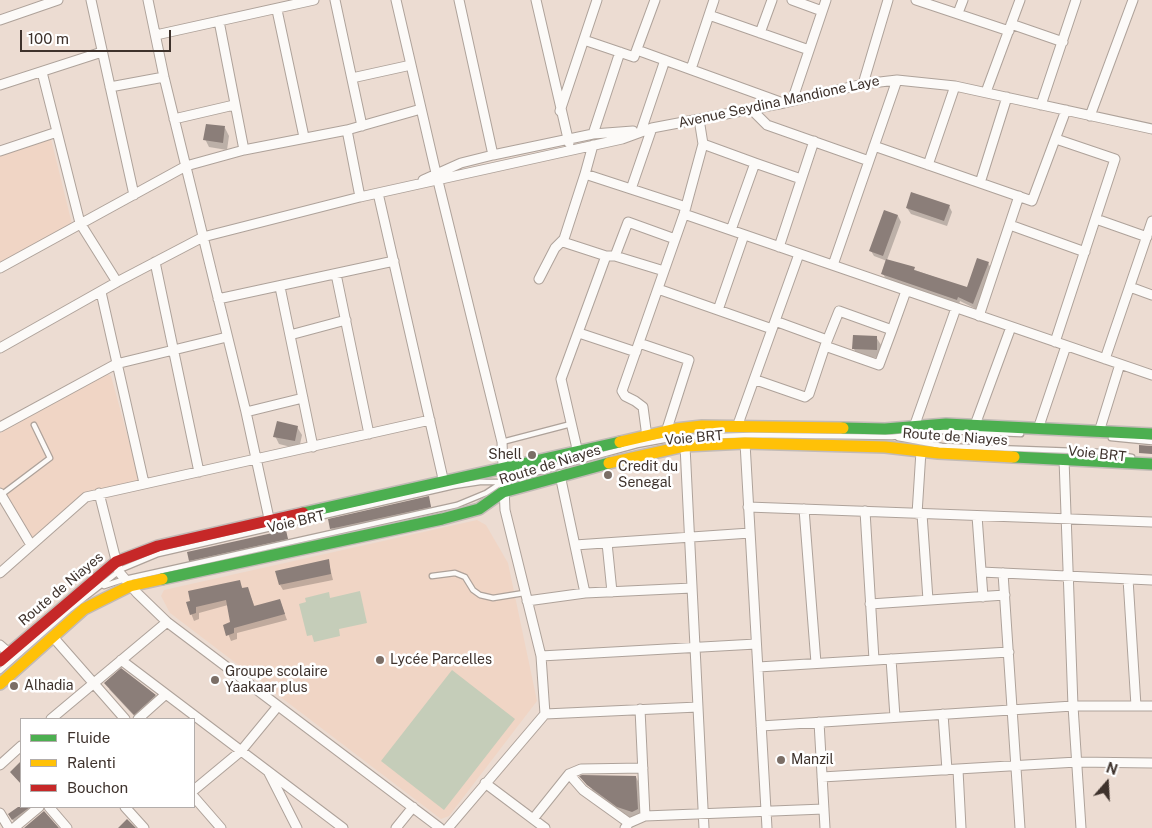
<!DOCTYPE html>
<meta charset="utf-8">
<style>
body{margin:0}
#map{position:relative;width:1152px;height:828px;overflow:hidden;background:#ecdcd2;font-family:"Public Sans",sans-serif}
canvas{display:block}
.legend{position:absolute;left:20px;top:718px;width:175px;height:90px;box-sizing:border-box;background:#fff;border:1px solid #b2adab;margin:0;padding:6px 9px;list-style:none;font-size:15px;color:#3e322c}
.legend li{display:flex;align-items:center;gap:10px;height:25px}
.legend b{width:25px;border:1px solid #b2adab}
.north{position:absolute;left:1082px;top:758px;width:50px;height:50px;-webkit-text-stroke:4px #fff;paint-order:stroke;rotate:19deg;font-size:14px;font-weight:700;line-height:20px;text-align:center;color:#3e322c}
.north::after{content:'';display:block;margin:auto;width:18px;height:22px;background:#3e322c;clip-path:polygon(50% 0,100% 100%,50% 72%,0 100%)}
.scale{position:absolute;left:20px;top:30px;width:151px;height:22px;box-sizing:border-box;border:2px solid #3e322c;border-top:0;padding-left:6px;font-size:15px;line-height:18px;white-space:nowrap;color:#3e322c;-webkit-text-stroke:4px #fff;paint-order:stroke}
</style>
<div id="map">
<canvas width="1152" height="828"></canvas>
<ul class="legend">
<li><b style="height:6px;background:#4caf50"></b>Fluide</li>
<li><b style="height:6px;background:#ffc107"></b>Ralenti</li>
<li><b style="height:6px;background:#c62828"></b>Bouchon</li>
</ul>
<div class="north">N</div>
<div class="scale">100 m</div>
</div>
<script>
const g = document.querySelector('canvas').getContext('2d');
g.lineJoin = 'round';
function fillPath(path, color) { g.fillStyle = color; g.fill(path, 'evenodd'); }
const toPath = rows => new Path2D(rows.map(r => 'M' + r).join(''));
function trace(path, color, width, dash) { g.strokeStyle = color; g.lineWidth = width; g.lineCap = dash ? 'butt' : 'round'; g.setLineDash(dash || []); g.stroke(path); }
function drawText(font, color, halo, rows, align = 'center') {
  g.font = font + ' "Public Sans",sans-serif'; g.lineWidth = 5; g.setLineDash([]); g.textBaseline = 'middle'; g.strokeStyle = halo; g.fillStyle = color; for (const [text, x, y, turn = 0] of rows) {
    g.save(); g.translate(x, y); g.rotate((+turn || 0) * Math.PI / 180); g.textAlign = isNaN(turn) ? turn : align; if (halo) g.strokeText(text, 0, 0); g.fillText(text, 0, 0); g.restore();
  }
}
fillPath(toPath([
 [51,139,72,224,0,264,0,155],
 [107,374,111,376,139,478,136,482,83,493,33,539,28,537,0,487,0,433],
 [477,520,486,525,508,563,537,701,449,816,441,819,170,613,161,596,164,590]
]), '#f0d5c5');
fillPath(toPath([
 [360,591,367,623,339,629,340,636,314,642,312,635,307,636,299,604,306,602,305,598,329,592,330,598],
 [452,670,515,719,444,810,381,761]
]), '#c5cdb9');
fillPath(toPath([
 [225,128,229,136,227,150,209,147,205,139],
 [949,206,952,212,947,226,911,214,907,208],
 [885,212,898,216,901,222,887,260,968,289,988,263,991,268,976,309,960,301,959,304,886,279,883,274,887,261,874,256,871,251],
 [876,337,881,345,881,358,858,357,854,349],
 [297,427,302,435,299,449,279,444,275,436],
 [428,498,433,512,335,534,331,529],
 [285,532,290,544,193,566,190,560],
 [328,560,333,580,283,590,280,585],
 [239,582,243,589,247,588,255,607,280,601,287,620,237,633,237,639,231,641,225,626,232,623,228,605,199,613,199,619,194,621,187,603],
 [109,689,155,696,158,701,137,719],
 [636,777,640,785,642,817,637,820,623,815,591,791,592,789,582,778],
 [21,806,33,809,15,824,10,814]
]), '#0003');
fillPath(toPath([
 [206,124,225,126,223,143,203,140],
 [911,192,950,205,944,221,906,208],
 [884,210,898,215,883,256,869,251],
 [977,258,989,262,973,304,958,297,957,300,881,274,886,259,915,267,914,270,967,287],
 [853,335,877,336,877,350,852,349],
 [277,421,298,426,295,441,273,437],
 [1139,445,1152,446,1152,454,1139,453],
 [429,496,431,507,330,529,328,519],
 [286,530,288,539,189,561,187,552],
 [329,559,331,574,279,585,275,571],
 [240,580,242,588,248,587,254,606,280,599,285,614,234,628,234,633,226,636,223,625,230,622,226,600,196,607,196,613,190,615,186,602,190,601,188,591],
 [121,668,156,695,134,715,104,683],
 [21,761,21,784,10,772],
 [582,775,636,776,638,809,632,812,617,807,587,785,579,776],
 [18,807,30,807,12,820,8,814],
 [44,811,59,828,24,828],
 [127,819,136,828,118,828]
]), '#8b7e79');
const lane = toPath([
 [898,438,942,446,1103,452,1132,457],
 [1111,438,1152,442],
 [502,442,571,424],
 [1,495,50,458,34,425],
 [432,576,455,573,465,577,473,590,480,595,493,598,524,593],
 [104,586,125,579,457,505,486,493,501,483],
 [0,671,69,610,122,569,158,554,454,486,480,482,502,482,637,445,680,437,752,435,892,437,943,431,1021,434]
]);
const street = toPath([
 [91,0,134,195],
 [148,0,164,77,246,412,270,523],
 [335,0,362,126],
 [396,0,436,173],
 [459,0,493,155],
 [536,0,569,143],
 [792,0,822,11],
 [916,0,1009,31],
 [277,10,304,137],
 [958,13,963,0],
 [709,15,809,50],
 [0,20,58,0],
 [219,21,244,150],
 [1011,24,1063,42],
 [760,33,772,0],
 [156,35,314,0],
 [584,40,634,57,655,0],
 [637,50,783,103],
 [691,69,714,0],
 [42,72,80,223,117,282],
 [352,78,411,65],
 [863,84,888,0],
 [0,85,102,52],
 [110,87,164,77],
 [986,92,1020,0],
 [792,101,826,0],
 [1041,105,1076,0],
 [751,109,767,125,869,161],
 [560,111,597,0],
 [1090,116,1133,0],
 [174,119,234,105],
 [699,119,703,144,755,163,731,230],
 [347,130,360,197],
 [641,131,665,60],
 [593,134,620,52],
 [593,145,585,174,686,207],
 [874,146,1032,201,1066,110],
 [0,151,57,132],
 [755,163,801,179],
 [928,165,955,86],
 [585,174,563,242,606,256,615,256,628,222,675,239],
 [423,180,461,163,493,155,593,134,633,131],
 [438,181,502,442,505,510,541,656,545,714,448,828],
 [980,183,1007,97],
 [631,189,652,128],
 [378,193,444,483],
 [684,214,1152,375],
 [1096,219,1147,237],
 [1010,225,1085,252],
 [779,247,814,141],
 [615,256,664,271],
 [155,262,199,472],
 [833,265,897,80],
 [0,268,186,166,244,150,347,130,421,109],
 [336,274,369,434],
 [539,279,555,248,563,240],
 [280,287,313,447],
 [1130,287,1152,295],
 [658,289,772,329],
 [101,292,144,483],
 [218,299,394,261],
 [718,310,744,235],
 [979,316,1019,196],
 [775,321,827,340],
 [892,330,839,311,825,346,879,365,892,330,906,291],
 [579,333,636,352],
 [290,335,346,320],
 [1055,342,1115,159,1056,139],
 [639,343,689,360,666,432],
 [0,348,117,282,203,237,360,197,622,139,652,128,784,103,863,84,897,80,955,86,1152,129],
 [1105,359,1152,221],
 [756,380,805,397,809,394,825,346],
 [246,412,303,398],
 [975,425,1011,327],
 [0,427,116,364,227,337],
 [737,427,799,254],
 [914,427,956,308],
 [1038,429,1066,346],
 [1099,432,1120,364],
 [647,437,643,407,635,401,625,396,622,391,684,214,703,144],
 [745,443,767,828],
 [685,446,704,828],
 [578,453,561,379,606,256],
 [1064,459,1073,706,1081,828],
 [560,475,585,593],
 [0,493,31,545],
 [99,493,119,572,137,593,167,622,440,828],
 [748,507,1152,522],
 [804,509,816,663],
 [865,511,874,660],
 [917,514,921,451],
 [922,514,928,600],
 [977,516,983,597],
 [607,543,612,592],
 [575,545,750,533],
 [981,572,1152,580],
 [0,573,86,497,430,420],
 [1003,573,1020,828],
 [1128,579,1136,706],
 [527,601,585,593,692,588],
 [870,604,1005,595],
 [53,637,125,719],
 [0,645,9,653],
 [541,656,756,644],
 [891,659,895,717],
 [121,660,343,828],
 [758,667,1009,652],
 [640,709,645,816],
 [545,714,698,707],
 [943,714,947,770],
 [51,719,167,622],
 [138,719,166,694],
 [819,722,825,828],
 [761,726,1073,706,1152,706],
 [0,765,21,746],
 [958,770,961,828],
 [269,773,297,828],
 [569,774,583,790,629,823],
 [822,777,1077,762,1152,763],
 [485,783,545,828],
 [194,790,241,751,278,706],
 [194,797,221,828],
 [49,807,67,828],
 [125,807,144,828],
 [0,813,9,828],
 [533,819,569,774,581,769,643,768],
 [14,828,39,807],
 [396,828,413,807],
 [625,828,629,823,645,816,824,809]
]);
const fast = toPath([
 [843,428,885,429,946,424,1152,434],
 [1014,457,1152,464],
 [303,513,620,442],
 [162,579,442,519,479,509,503,492,609,463]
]);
const slow = toPath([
 [620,442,676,429,702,426,843,428],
 [609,463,685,446,745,443,885,447,938,453,1014,457],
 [0,684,84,609,130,586,162,579]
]);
const jam = toPath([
 [0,661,116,562,158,546,303,513]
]);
trace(lane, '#aea29a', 7);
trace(street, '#aea29a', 11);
trace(fast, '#c2bab6', 14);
trace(slow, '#c2bab6', 14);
trace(jam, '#c2bab6', 14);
trace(lane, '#fcfaf8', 4.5);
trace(street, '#fcfaf8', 9);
trace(fast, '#4caf50', 11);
trace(slow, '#ffc107', 11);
trace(jam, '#c62828', 11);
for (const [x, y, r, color] of [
 [532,455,5,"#7b6e66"],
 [608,475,5,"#7b6e66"],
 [380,660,5,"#7b6e66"],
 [215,680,5,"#7b6e66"],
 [14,686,5,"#7b6e66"],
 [781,760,5,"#7b6e66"]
]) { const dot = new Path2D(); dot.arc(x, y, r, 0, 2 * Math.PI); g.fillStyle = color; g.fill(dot); trace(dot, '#fff', 2); }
drawText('14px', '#3e322c', '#fff', [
 ["Avenue Seydina Mandione Laye",779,102,-12],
 ["Route de Niayes",955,437,4],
 ["Voie BRT",694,438,-5],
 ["Voie BRT",1097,454,6],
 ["Route de Niayes",550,465,-17],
 ["Voie BRT",296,522,-13],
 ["Route de Niayes",61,589,-40]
]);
drawText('14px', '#3e322c', '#fff', [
 ["Shell",522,455,"right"],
 ["Credit du",618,467],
 ["Senegal",618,483],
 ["Lycée Parcelles",390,660],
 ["Groupe scolaire",225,672],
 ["Yaakaar plus",225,688],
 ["Alhadia",24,686],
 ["Manzil",791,760]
], 'left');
</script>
